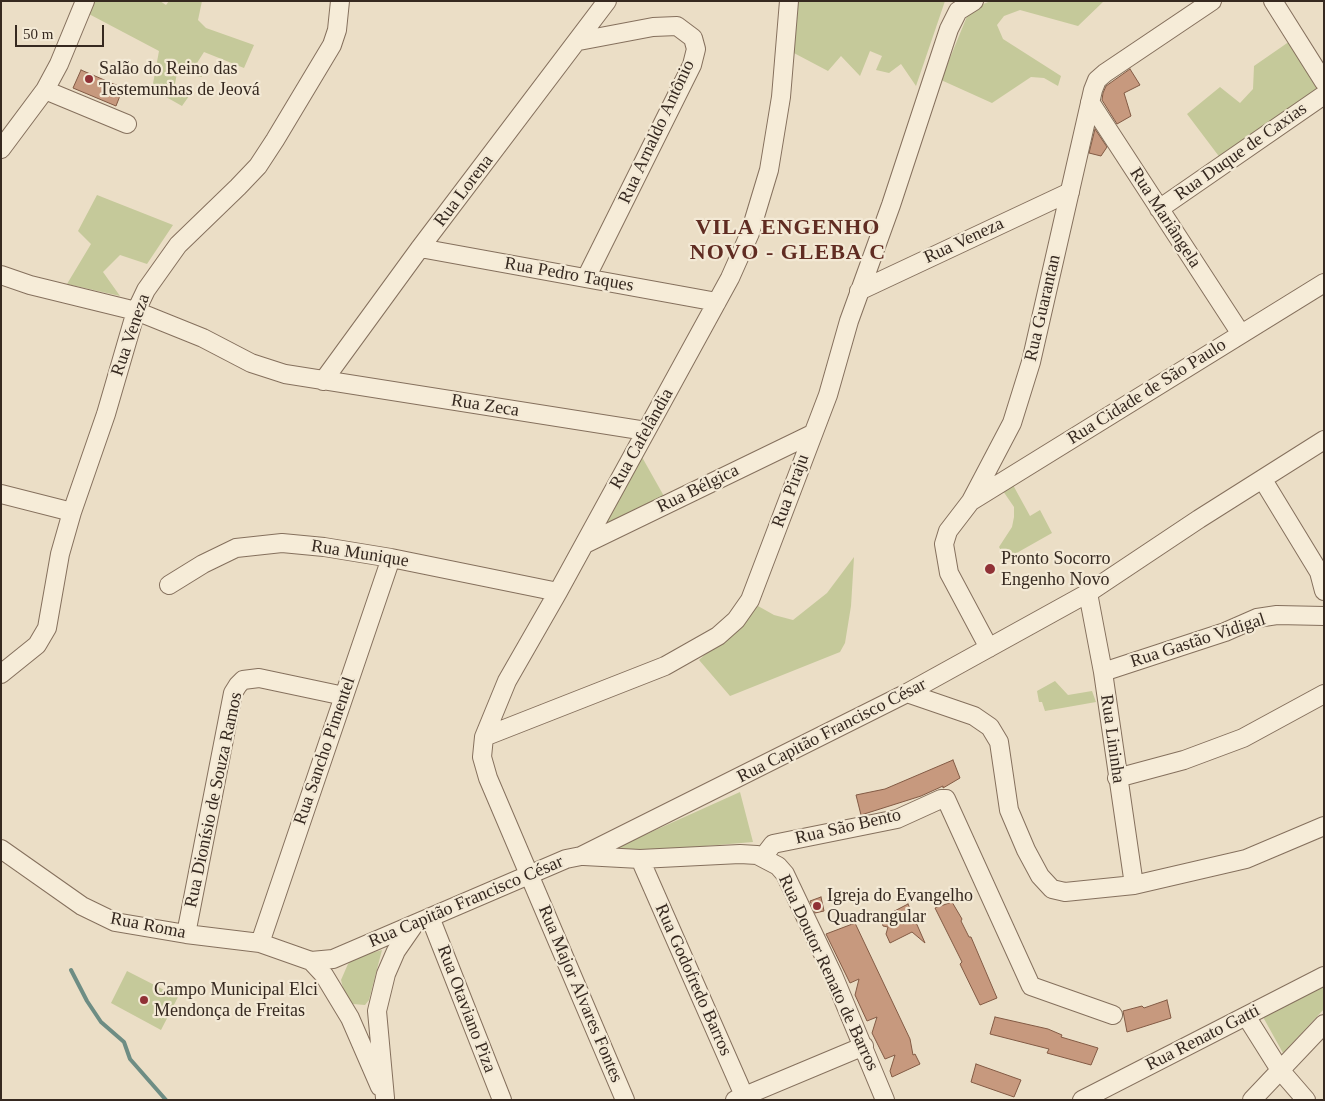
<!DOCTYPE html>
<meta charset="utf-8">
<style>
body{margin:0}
#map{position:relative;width:1325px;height:1101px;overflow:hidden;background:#ebdec6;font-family:"Times New Roman",serif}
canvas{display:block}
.frame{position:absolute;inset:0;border:2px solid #362920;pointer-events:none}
.scale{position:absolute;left:15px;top:25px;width:89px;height:22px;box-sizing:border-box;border:2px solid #362920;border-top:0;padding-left:6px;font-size:15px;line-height:18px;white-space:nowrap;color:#362920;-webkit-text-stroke:4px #f3e9d5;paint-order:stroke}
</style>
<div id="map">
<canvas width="1325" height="1101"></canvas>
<div class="frame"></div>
<div class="scale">50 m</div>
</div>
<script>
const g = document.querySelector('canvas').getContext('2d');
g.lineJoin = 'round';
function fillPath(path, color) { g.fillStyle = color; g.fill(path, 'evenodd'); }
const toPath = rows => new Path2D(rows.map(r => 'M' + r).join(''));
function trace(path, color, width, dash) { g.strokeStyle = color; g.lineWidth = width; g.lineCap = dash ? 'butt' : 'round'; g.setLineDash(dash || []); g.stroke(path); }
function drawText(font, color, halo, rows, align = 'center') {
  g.font = font + ' "Times New Roman",serif'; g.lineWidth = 4.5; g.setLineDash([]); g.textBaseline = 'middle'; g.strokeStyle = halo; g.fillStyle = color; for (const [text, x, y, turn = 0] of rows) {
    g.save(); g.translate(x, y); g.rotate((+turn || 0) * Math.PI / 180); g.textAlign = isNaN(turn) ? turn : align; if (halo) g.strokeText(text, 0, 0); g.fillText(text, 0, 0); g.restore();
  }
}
fillPath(toPath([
 [93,1,160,1,166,5,169,1,202,1,198,20,206,28,254,45,244,68,204,52,197,63,202,77,177,73,175,84,189,96,182,106,152,89,159,51,87,13],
 [797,1,945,1,916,86,901,64,889,73,876,70,882,56,870,51,860,76,841,56,828,71,792,52,797,22],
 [991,1,1104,1,1078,26,1020,10,1004,16,997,25,1003,39,1061,76,1058,86,1044,78,1031,77,992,103,941,80,970,9],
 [1293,39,1324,87,1221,159,1187,114,1220,87,1240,103,1253,89,1254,66],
 [97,195,173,225,147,264,120,255,103,272,120,296,67,284,91,244,78,231],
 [638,450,665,498,590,539],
 [1013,485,1030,516,1040,510,1052,533,1006,559,999,547,1012,527,1014,517,1014,507,1003,491],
 [854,557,851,606,845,643,840,652,730,696,699,660,758,606,774,615,793,620,827,593],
 [1055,681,1068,695,1092,691,1096,702,1045,711,1042,702,1039,702,1037,691],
 [740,792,753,842,599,855,629,842],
 [382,950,369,1000,365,1005,353,1004,344,992,341,980,348,964,356,957],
 [127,971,178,997,161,1030,111,1003],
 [1324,984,1324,1009,1283,1053,1263,1017]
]), '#c5c99a');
trace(toPath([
 [71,970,87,1001,101,1022,124,1042,130,1059,166,1100]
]), '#6e8d84', 4);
const building = toPath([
 [1130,69,1140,85,1124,93,1131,116,1117,124,1102,100,1103,93,1106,86,1130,69],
 [81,70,123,88,116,106,73,88,81,70],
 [1095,129,1107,147,1101,156,1089,153,1095,129],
 [953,760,960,778,943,788,943,786,921,796,861,815,856,795,885,789,953,760],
 [821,897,824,911,815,913,810,901,821,897],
 [952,902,962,919,961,921,969,937,971,937,997,998,980,1005,960,964,962,962,935,908,952,902],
 [908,904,925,943,912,932,890,943,886,934,888,927,883,926,881,918,908,904],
 [855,923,910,1039,913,1055,915,1054,920,1064,892,1077,890,1071,895,1055,885,1059,872,1033,877,1017,867,1021,855,995,859,979,850,983,826,934,855,923],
 [1167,1000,1171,1018,1127,1032,1123,1011,1142,1006,1144,1008,1167,1000],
 [995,1017,1048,1029,1062,1035,1061,1037,1098,1048,1091,1065,1047,1053,1049,1049,990,1034,995,1017],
 [976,1064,1021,1080,1014,1097,971,1082,976,1064]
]);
fillPath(building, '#c7997e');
trace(building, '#825a44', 1);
const minor = toPath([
 [1273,1,1324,82],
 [579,41,653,27,677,26,693,38,696,49,692,65,586,278],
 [45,90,127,124],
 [1090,102,1241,334],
 [1,149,45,90,59,64,85,1],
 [1159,209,1324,95],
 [420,248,717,302],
 [1,275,30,285,136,311,203,338,251,363,285,374,646,431],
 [859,291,1070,192],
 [323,381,420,248,607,1],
 [1263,480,1319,572,1324,591],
 [1,494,72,512],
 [973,500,1324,283],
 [585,544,812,434],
 [169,585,203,564,236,548,282,543,324,547,391,558,558,592],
 [1088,593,1103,672,1134,885],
 [989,648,949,573,944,544,948,531,971,501,1012,423,1031,362,1093,90,1097,80,1105,73,1212,1],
 [1103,672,1225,632,1257,618,1277,615,1324,616],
 [1,674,37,645,47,628,60,554,72,512,106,414,136,311,146,290,178,245,238,187,258,166,275,140,332,45,337,30,340,1],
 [907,693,974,716,990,727,999,742,1009,810,1026,850,1040,876,1052,889,1065,892,1134,885,1246,859,1324,826],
 [484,737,665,666,718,636,736,620,750,600,828,395,849,321,891,205,949,29,958,11,974,1],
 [1117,778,1184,760,1243,738,1324,694],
 [1,849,82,906,115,922,186,934,260,943,311,961,333,959,566,859,581,856,907,693,1088,593,1199,519,1324,440],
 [584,856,640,859,740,854,757,855,778,866,785,874,833,975,885,1100],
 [763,857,773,844,897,819,941,799,946,799,1031,986,1113,1015],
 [640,859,746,1100],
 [430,917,502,1100],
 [186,934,233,693,238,685,243,680,259,678,344,696],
 [260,943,391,558],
 [311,961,324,975,350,1018,380,1087],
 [1246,1016,1280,1070,1306,1100],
 [385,1098,377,1011,386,974,396,951,414,925],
 [625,1100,488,778,482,757,484,737,507,681,558,592,730,278,750,233,769,170,781,97,789,1],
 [735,1100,864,1046],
 [1082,1100,1324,976],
 [1252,1100,1324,1024]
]);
trace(minor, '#85705d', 20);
trace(minor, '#f6ecd8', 18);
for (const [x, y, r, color] of [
 [89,79,5,"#903136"],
 [990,569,6,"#903136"],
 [817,906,5,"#903136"],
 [144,1000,5,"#903136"]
]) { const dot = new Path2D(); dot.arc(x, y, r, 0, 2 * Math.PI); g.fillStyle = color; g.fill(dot); trace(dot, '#f3e9d5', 2); }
drawText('18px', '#362920', '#f3e9d5', [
 ["Salão do Reino das",99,69],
 ["Testemunhas de Jeová",99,90],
 ["Pronto Socorro",1001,559],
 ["Engenho Novo",1001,580],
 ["Igreja do Evangelho",827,896],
 ["Quadrangular",827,917],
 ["Campo Municipal Elci",154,990],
 ["Mendonça de Freitas",154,1011]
], 'left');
drawText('18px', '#362920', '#f3e9d5', [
 ["Rua Arnaldo Antônio",657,132,-65],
 ["Rua Duque de Caxias",1241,152,-35],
 ["Rua Lorena",464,191,-53],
 ["Rua Mariângela",1165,218,57],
 ["Rua Veneza",964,241,-25],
 ["Rua Pedro Taques",569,275,10],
 ["Rua Guarantan",1043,308,-77],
 ["Rua Veneza",131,335,-71],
 ["Rua Cidade de São Paulo",1147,392,-32],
 ["Rua Zeca",485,406,9],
 ["Rua Cafelândia",642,439,-61],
 ["Rua Bélgica",698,489,-26],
 ["Rua Piraju",791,491,-70],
 ["Rua Munique",360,554,9],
 ["Rua Gastão Vidigal",1198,641,-18],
 ["Rua Capitão Francisco César",832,731,-27],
 ["Rua Lininha",1112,739,82],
 ["Rua Sancho Pimentel",325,751,-71],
 ["Rua Dionísio de Souza Ramos",214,800,-78],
 ["Rua São Bento",848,827,-13],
 ["Rua Capitão Francisco César",466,902,-23],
 ["Rua Roma",148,926,11],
 ["Rua Doutor Renato de Barros",828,973,65],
 ["Rua Godofredo Barros",693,980,66],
 ["Rua Major Alvares Fontes",580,994,67],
 ["Rua Otaviano Piza",466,1009,69],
 ["Rua Renato Gatti",1203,1038,-27]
]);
g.letterSpacing = '1px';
drawText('bold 22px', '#602c22', '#f3e9d5', [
 ["VILA ENGENHO",788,228],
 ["NOVO - GLEBA C",788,253]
]);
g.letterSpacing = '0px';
</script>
